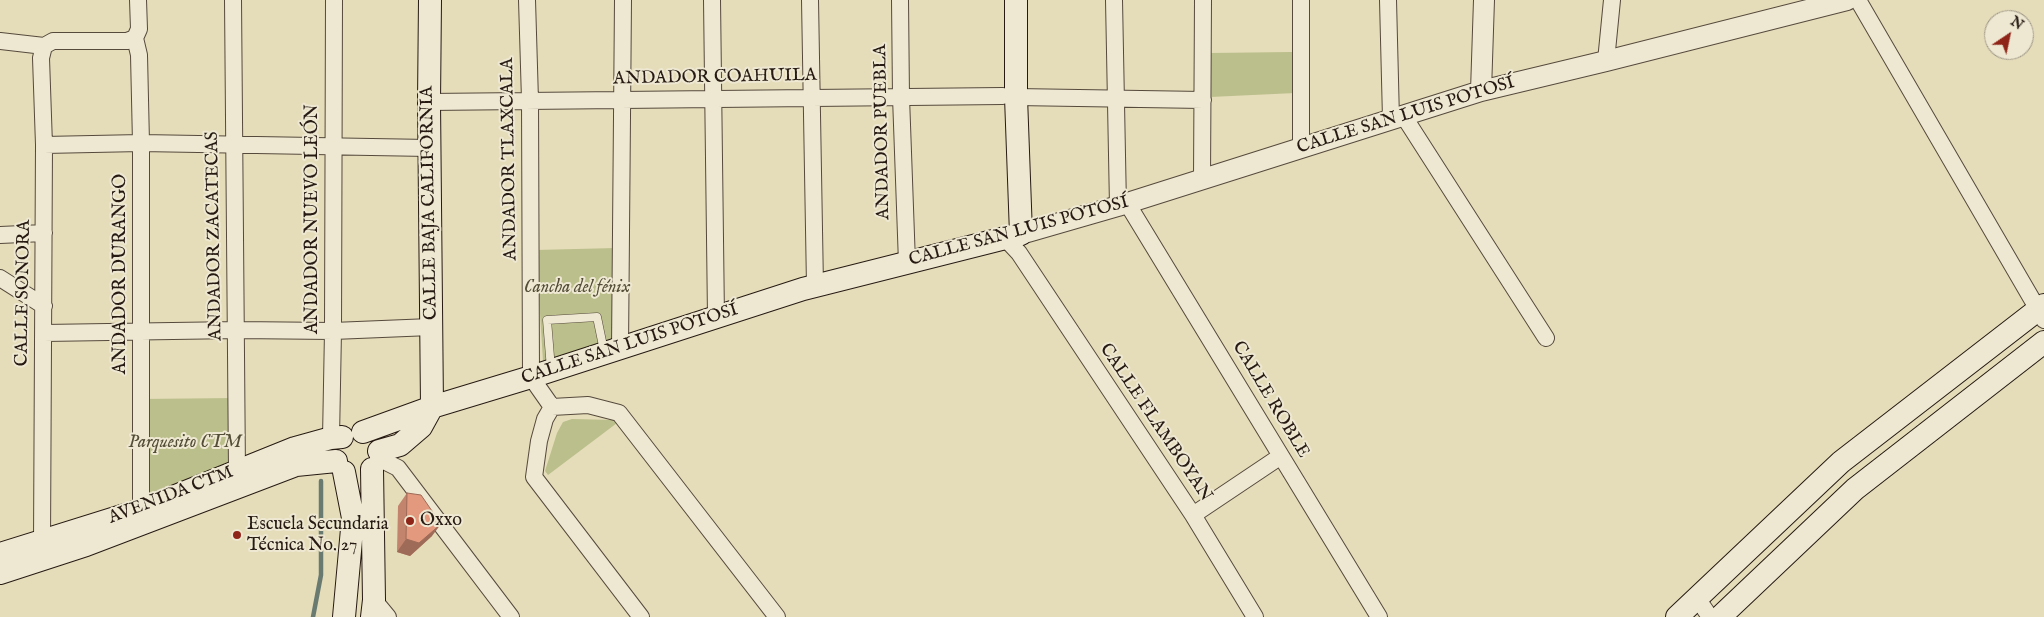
<!DOCTYPE html>
<meta charset="utf-8">
<style>
body{margin:0}
#map{position:relative;width:2044px;height:617px;overflow:hidden;background:#e5dcba;font-family:"IM FELL English",serif}
canvas{display:block}
.north{position:absolute;left:1984px;top:10px;width:50px;height:50px;box-sizing:border-box;background:#eee8d2;border:1px solid #9e9685;border-radius:50%;rotate:34deg;font-size:14px;font-weight:700;line-height:20px;text-align:center;color:#261a12}
.north::after{content:'';display:block;margin:auto;width:18px;height:22px;background:#8f2418;clip-path:polygon(50% 0,100% 100%,50% 72%,0 100%)}
</style>
<div id="map">
<canvas width="2044" height="617"></canvas>
<div class="north">N</div>
</div>
<script>
const g = document.querySelector('canvas').getContext('2d');
g.lineJoin = 'round';
function fillPath(path, color) { g.fillStyle = color; g.fill(path, 'evenodd'); }
const toPath = rows => new Path2D(rows.map(r => 'M' + r).join(''));
function trace(path, color, width, dash) { g.strokeStyle = color; g.lineWidth = width; g.lineCap = dash ? 'butt' : 'round'; g.setLineDash(dash || []); g.stroke(path); }
function drawText(font, color, halo, rows, align = 'center') {
  g.font = font + ' "IM FELL English",serif'; g.lineWidth = 4; g.setLineDash([]); g.textBaseline = 'middle'; g.strokeStyle = halo; g.fillStyle = color; for (const [text, x, y, turn = 0] of rows) {
    g.save(); g.translate(x, y); g.rotate((+turn || 0) * Math.PI / 180); g.textAlign = isNaN(turn) ? turn : align; if (halo) g.strokeText(text, 0, 0); g.fillText(text, 0, 0); g.restore();
  }
}
fillPath(toPath([
 [1292,52,1295,93,1210,97,1210,53],
 [616,248,615,344,543,361,536,250],
 [236,398,237,471,141,510,141,399],
 [572,419,614,420,617,423,548,475,545,471,557,433,563,422]
]), '#bbbf8b');
trace(toPath([
 [313,617,321,575,321,481]
]), '#697b71', 4.5);
const service = toPath([
 [551,369,547,320,597,317,604,351]
]);
const minor = toPath([
 [233,0,237,471],
 [527,0,530,100,531,377,552,407],
 [712,0,716,317],
 [810,0,815,286],
 [900,0,901,97,907,263],
 [1114,0,1118,206],
 [1388,0,1391,119],
 [1858,0,2044,320],
 [135,38,139,55,141,143,141,510],
 [135,38,139,29,138,0],
 [0,41,44,46],
 [44,46,53,41,127,41,135,38],
 [1606,61,1612,0],
 [1016,97,1203,100],
 [429,102,1003,96],
 [1403,115,1546,338],
 [44,145,141,143,429,148],
 [1301,148,1301,0],
 [1202,179,1203,0],
 [1127,203,1379,617],
 [0,235,44,233],
 [1005,238,1019,253,1193,515,1255,617],
 [0,278,44,306],
 [44,333,237,330,333,331,431,327],
 [620,348,623,0],
 [552,407,588,405,619,413,777,617],
 [552,407,545,419,539,441,534,477,641,617],
 [331,438,333,331,334,0],
 [378,458,398,468,511,617],
 [1193,515,1281,456],
 [42,541,44,145,41,58,44,46],
 [1697,598,1710,617],
 [374,600,388,617]
]);
const tertiary = toPath([
 [1481,91,1484,0],
 [1021,234,1118,206,1481,91,1606,61,1847,0]
]);
const secondary = toPath([
 [363,432,432,407,531,377,803,289,1021,234,1016,97,1016,0],
 [379,451,400,445,421,427,432,407,429,102,430,0],
 [344,472,353,518,344,617],
 [0,554,141,510,295,448,331,438,342,437],
 [0,573,86,545,296,465,336,461],
 [372,617,374,600,372,469],
 [1677,617,1841,462,2044,305],
 [1720,617,1855,489,2044,342]
]);
trace(service, '#564a3c', 9);
trace(minor, '#564a3c', 18);
trace(tertiary, '#564a3c', 22);
trace(secondary, '#261a12', 24);
trace(service, '#eee8d2', 8);
trace(minor, '#eee8d2', 16);
trace(tertiary, '#eee8d2', 20);
trace(secondary, '#eee8d2', 22);
fillPath(toPath([
 [407,493,432,536,410,556,397,552,398,506]
]), '#c2846c');
fillPath(toPath([
 [441,524,432,536,410,556,397,552,406,539]
]), '#9e6b58');
const building = toPath([
 [407,493,421,495,441,524,419,543,406,539,407,493]
]);
fillPath(building, '#e2997d');
trace(building, '#9e6b58', 1);
for (const [x, y, r, color] of [
 [410,521,5,"#8f2418"],
 [237,535,5,"#8f2418"]
]) { const dot = new Path2D(); dot.arc(x, y, r, 0, 2 * Math.PI); g.fillStyle = color; g.fill(dot); trace(dot, '#eee8d2', 2); }
drawText('18px', '#261a12', '#eee8d2', [
 ["ANDADOR COAHUILA",715,78,-1],
 ["CALLE SAN LUIS POTOSÍ",1406,116,-17],
 ["ANDADOR PUEBLA",883,132,-91],
 ["ANDADOR TLAXCALA",510,159,-91],
 ["CALLE BAJA CALIFORNIA",430,203,-91],
 ["ANDADOR NUEVO LEÓN",313,219,-90],
 ["CALLE SAN LUIS POTOSÍ",1019,232,-15],
 ["ANDADOR ZACATECAS",215,236,-91],
 ["ANDADOR DURANGO",121,274,-90],
 ["CALLE SONORA",24,293,-89],
 ["CALLE SAN LUIS POTOSÍ",630,345,-18],
 ["CALLE ROBLE",1270,400,59],
 ["CALLE FLAMBOYAN",1155,423,56],
 ["AVENIDA CTM",171,496,-21]
]);
drawText('italic 18px', '#534c36', '#eee8d2', [
 ["Cancha del fénix",577,288],
 ["Parquesito CTM",185,443]
]);
drawText('18px', '#261a12', '#eee8d2', [
 ["Oxxo",420,521],
 ["Escuela Secundaria",247,525],
 ["Técnica No. 27",247,546]
], 'left');
</script>
